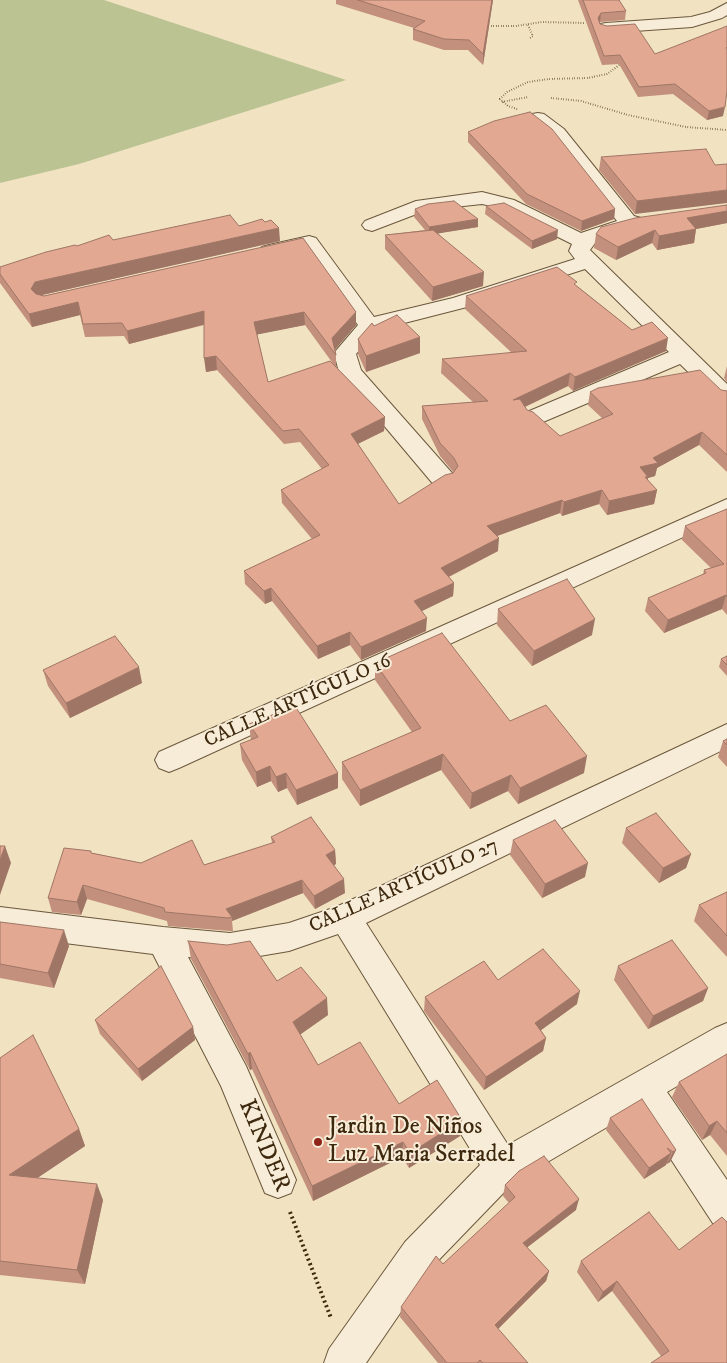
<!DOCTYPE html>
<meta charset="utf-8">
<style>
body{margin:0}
canvas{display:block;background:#f1e2c1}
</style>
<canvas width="727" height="1363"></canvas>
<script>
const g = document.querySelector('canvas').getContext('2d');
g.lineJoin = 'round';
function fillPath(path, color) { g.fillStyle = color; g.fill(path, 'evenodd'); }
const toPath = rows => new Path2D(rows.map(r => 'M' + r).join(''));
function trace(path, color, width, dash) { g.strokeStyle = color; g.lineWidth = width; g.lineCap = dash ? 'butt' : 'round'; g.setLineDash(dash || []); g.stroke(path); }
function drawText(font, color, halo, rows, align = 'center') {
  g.font = font + ' "IM FELL DW Pica",serif'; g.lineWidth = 4; g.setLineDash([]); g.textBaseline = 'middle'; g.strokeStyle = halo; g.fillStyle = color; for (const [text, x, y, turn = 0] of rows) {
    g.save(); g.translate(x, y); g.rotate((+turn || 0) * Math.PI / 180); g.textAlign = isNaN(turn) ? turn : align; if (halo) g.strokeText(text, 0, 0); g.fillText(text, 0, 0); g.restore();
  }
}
fillPath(toPath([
 [0,0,104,0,346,80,79,164,0,183]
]), '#bbc392');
const minor = toPath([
 [727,3,727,15,722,18,692,27,606,33,600,32,598,28,600,24,606,23,691,17,710,12,727,3],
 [538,113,544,114,564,129,634,216,641,218,644,222,641,226,598,239,590,250,727,384,727,404,719,402,680,364,543,422,535,424,527,422,523,417,527,412,669,352,585,269,467,307,377,330,356,354,361,370,452,473,455,479,452,485,443,487,434,485,339,372,334,353,358,325,304,249,269,257,262,255,259,251,262,247,269,245,309,236,316,238,374,317,453,298,575,259,569,251,572,244,500,208,482,204,427,210,372,231,365,229,362,225,365,221,416,201,482,192,514,200,581,233,617,221,552,137,532,122,529,118,532,114,538,113],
 [727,499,727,517,179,768,169,772,159,768,155,760,159,752,727,499],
 [727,724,727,748,366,923,508,1145,715,1028,727,1023,727,1057,667,1092,727,1180,727,1230,714,1225,638,1109,515,1181,431,1268,366,1363,324,1363,329,1349,405,1242,480,1165,338,934,289,951,230,961,188,957,246,1066,296,1180,291,1193,278,1198,265,1193,221,1086,153,954,0,935,0,907,163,927,230,933,289,923,336,907,727,724]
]);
trace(minor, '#6b573c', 2);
trace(toPath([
 [528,25,533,36,530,38],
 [486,26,516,26,542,22,584,23],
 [551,98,581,101,628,115,686,127,727,130],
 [502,102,528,97],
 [517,109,508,106,500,99,507,92,528,82,549,79,588,78,607,74,622,63]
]), '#3e290f', 2, [0.5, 2]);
trace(toPath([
 [290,1212,331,1318]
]), '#3e290f', 4, [2, 3]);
fillPath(minor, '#f6ecd7');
fillPath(toPath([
 [336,0,493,0,483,65,468,50,444,50,413,40,413,29,414,28,336,4],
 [578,0,619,0,626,11,625,20,600,22,600,24,655,54,723,116,707,120,673,94,638,97,619,64,602,65],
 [468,132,615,209,614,219,581,231,526,204,468,142],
 [601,157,715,165,635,214,599,170],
 [727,205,727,223,696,229,694,243,657,250,652,243,616,260,594,248,596,234],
 [486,206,557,239,532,249,485,214],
 [415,209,478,219,478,227,438,233,483,286,432,301,385,249,385,235,425,230,414,217],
 [265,222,280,241,41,295,44,296,303,238,356,325,335,349,336,355,336,367,385,417,384,431,358,444,399,504,454,473,440,456,422,419,422,406,473,402,441,373,442,359,512,353,465,309,466,296,577,286,632,330,666,351,573,391,568,386,525,407,527,410,560,436,602,418,588,405,590,392,721,390,727,391,727,472,699,445,657,468,655,476,648,478,647,480,657,490,654,504,607,515,599,504,562,516,560,513,497,536,498,551,449,577,454,583,453,596,421,611,426,631,361,660,350,645,318,659,272,601,265,604,245,584,244,571,312,539,282,503,281,490,322,469,300,442,284,444,217,370,206,372,204,325,129,344,124,336,85,337,80,315,32,327,0,283,0,267,77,246,113,240,239,226],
 [305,325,334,365,268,382,257,334],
 [374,326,420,353,366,372,358,354,358,339],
 [727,366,727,382,724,378],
 [727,509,727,615,722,609,664,633,645,611,648,598,703,575,704,570,711,568,682,540,685,526],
 [498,609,592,635,532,666,497,625],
 [727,656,727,676,719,667,721,659],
 [375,663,510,721,584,773,518,804,508,791,470,809,441,770,360,806,342,779,342,762,412,732,375,680],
 [43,670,142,683,70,718,48,686],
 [249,724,338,773,338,788,297,805,287,788,278,792,271,781,257,787,242,760,240,744,251,740],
 [727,739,727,767,718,757,723,741],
 [626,828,691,854,686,868,659,883,622,843],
 [271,837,335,850,336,864,334,865,345,893,315,909,303,893,232,921,233,931,230,931,168,926,167,921,87,899,81,915,52,912,48,898,92,853,141,863,204,865,272,843],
 [513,840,585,877,542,898,510,855],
 [727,892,727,957,694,921,699,905],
 [0,922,69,946,54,988,0,978],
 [188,941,277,981,328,1015,300,1034,318,1065,399,1104,460,1136,409,1168,402,1157,313,1201,252,1069,250,1070,191,959],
 [618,966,708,988,703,1001,648,1029,614,980],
 [498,980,577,1004,541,1030,546,1038,543,1051,484,1090,424,1011,425,997],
 [95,1020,193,1027,195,1040,142,1081,100,1034],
 [727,1054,727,1156,710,1135,702,1140,672,1097,679,1082],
 [0,1058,79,1129,85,1146,37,1178,103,1200,85,1284,0,1275],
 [610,1118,676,1150,670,1162,667,1164,666,1163,666,1165,644,1179,606,1130],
 [505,1185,576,1210,527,1247,549,1271,546,1281,498,1329,528,1363,438,1363,400,1317,401,1307,443,1264,509,1203,503,1196],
 [649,1212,727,1363,661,1356,612,1291,598,1302,577,1272,581,1261]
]), '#c3907d');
fillPath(toPath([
 [492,0,493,0,483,65,483,54],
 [601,13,600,22,596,27,598,18],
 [725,107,723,116,707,120,709,111],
 [727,190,727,203,635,214,637,201],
 [615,209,614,219,581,231,582,221],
 [727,211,727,223,696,229,694,243,657,250,659,236,687,218],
 [478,219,478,227,429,235,429,227],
 [279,228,280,241,38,296,31,289,35,282],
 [558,230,557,239,532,249,532,241],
 [655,230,652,243,616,260,618,247],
 [484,272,483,286,432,301,433,287],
 [78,302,80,315,32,327,29,314],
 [204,311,206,324,129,344,127,331],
 [304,312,305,325,255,335,254,322],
 [356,312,356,325,333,352,332,338],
 [420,337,420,353,366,372,366,356],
 [668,338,666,351,573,391,575,377],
 [216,356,217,370,206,372,204,358],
 [570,373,568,386,512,413,513,400],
 [385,417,384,431,351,447,351,434],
 [702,432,699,445,657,468,655,476,648,478,645,490,640,467,653,458],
 [602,490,599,504,562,516,564,502],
 [657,490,654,504,607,515,609,501],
 [562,500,560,513,486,540,487,526],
 [499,538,498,551,440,581,441,568],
 [454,583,453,596,414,615,414,601],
 [271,588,272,601,265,604,264,591],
 [726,595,722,609,664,633,668,620],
 [427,618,426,631,361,660,361,647],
 [595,619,592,635,532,666,534,651],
 [350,632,350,645,318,659,317,646],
 [139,667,142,683,70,718,66,703],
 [443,754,441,770,360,806,360,790],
 [587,756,584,773,518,804,520,788],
 [270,766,271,781,257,787,256,772],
 [286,773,287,788,278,792,276,777],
 [338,773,338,788,297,805,296,790],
 [511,775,508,791,470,809,472,793],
 [5,846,11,863,0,895,0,860],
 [335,850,336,864,327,869,326,855],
 [691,854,686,868,659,883,663,868],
 [588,863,585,877,542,898,545,884],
 [344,879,345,893,315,909,314,896],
 [302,880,303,893,232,921,232,917,226,909],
 [83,885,87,899,81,915,77,902],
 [64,930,69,946,54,988,48,973],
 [708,988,703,1001,648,1029,653,1016],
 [580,991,577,1004,533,1036,535,1023],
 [327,998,328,1015,294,1039,293,1022],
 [193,1027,195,1040,142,1081,138,1069],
 [546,1038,543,1051,484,1090,486,1077],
 [250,1052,252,1069,250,1070,248,1054],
 [462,1120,460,1136,409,1168,410,1153],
 [717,1121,710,1135,702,1140,709,1126],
 [79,1129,85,1146,18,1191,9,1175],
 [403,1142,402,1157,313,1201,312,1186],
 [676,1150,670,1162,667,1164,673,1152],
 [671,1153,666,1165,644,1179,649,1168],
 [97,1184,103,1200,85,1284,77,1270],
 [579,1199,576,1210,520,1253,523,1243],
 [549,1271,546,1281,493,1334,495,1325],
 [617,1281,612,1291,598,1302,603,1292]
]), '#9f7666');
const building = toPath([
 [358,0,492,0,483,54,469,40,444,39,413,29,425,21,358,0],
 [583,0,619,0,626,11,601,13,598,18,600,24,607,26,635,24,655,54,727,26,727,47,726,48,727,50,727,91,725,107,709,111,675,84,639,87,620,55,604,56,583,0],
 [530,112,552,129,615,209,582,221,527,194,468,132,494,121,530,112],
 [706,149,715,165,727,164,727,190,637,201,601,157,706,149],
 [454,201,478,219,429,227,415,209,428,204,454,201],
 [504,203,558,230,532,241,486,206,504,203],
 [727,205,727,211,687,218,696,229,659,236,655,230,618,247,596,234,601,227,635,218,727,205],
 [230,215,239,226,262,219,265,222,271,220,279,228,35,282,31,289,36,294,44,296,303,238,356,312,332,338,336,355,304,312,254,322,268,382,330,361,385,417,351,434,399,504,445,475,453,473,458,466,454,458,440,443,422,406,488,401,442,359,527,351,466,296,557,267,577,282,574,284,632,330,652,322,668,338,575,377,570,373,513,400,520,399,527,410,533,412,560,436,613,414,590,392,598,388,700,370,721,390,727,391,727,455,702,432,653,458,658,463,640,467,648,477,645,477,657,490,609,501,602,490,564,502,562,500,487,526,499,538,441,568,454,583,414,601,427,618,361,647,350,632,317,646,271,588,264,591,244,571,320,535,281,490,329,465,299,429,283,431,216,356,204,358,204,311,127,331,122,323,83,324,78,302,29,314,0,274,0,267,46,252,75,245,77,246,109,235,113,240,230,215],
 [433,230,484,272,433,287,385,235,433,230],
 [397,315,420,337,366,356,358,339,372,323,374,326,397,315],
 [727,509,727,597,726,595,668,620,648,598,706,573,704,570,724,564,685,526,727,509],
 [567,579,595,619,534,651,498,609,567,579],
 [442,633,510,721,546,705,587,756,520,788,511,775,472,793,443,754,360,790,342,762,421,728,375,663,442,633],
 [115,636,139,667,66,703,43,670,115,636],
 [727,656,727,665,721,659,727,656],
 [295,706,338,773,296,790,286,773,276,777,270,766,256,772,240,744,258,737,249,724,295,706],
 [727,739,727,745,723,741,727,739],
 [656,813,691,854,663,868,626,828,656,813],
 [311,817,335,850,326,855,344,879,314,896,302,880,226,909,232,917,228,918,165,912,164,908,83,885,77,902,48,898,64,848,91,851,91,853,141,863,192,840,204,865,275,842,271,837,311,817],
 [555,820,588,863,545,884,513,840,555,820],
 [0,846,5,846,0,860,0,846],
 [727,892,727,936,699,905,727,892],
 [0,922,64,930,48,973,0,964,0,922],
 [672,940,708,988,653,1016,618,966,672,940],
 [188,941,227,945,250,941,277,981,301,967,327,998,293,1022,318,1065,360,1042,399,1104,437,1080,462,1120,410,1153,403,1142,312,1186,250,1052,248,1054,188,941],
 [543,949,580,991,535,1023,546,1038,486,1077,425,997,484,961,498,980,543,949],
 [161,966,193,1027,138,1069,95,1020,161,966],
 [33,1035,79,1129,9,1175,97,1184,77,1270,0,1261,0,1058,33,1035],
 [727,1054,727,1133,717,1121,709,1126,679,1082,727,1054],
 [642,1099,676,1150,673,1152,667,1148,671,1153,649,1168,610,1118,642,1099],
 [544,1156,579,1199,523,1243,549,1271,495,1325,528,1363,483,1363,480,1360,477,1363,447,1363,401,1307,434,1259,436,1256,443,1264,515,1197,505,1185,519,1171,544,1156],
 [649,1212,679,1250,722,1217,727,1222,727,1363,651,1363,669,1351,617,1281,603,1292,581,1261,649,1212]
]);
fillPath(building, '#e3a891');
trace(building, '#9f7666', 1);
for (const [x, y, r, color] of [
 [318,1142,5,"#8f2418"]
]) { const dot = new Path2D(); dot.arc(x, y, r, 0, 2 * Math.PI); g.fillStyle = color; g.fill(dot); trace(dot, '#f6ecd7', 2); }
drawText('20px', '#3e290f', '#f6ecd7', [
 ["CALLE ARTÍCULO 16",298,702,-24],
 ["CALLE ARTÍCULO 27",404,887,-24]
]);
drawText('24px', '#3e290f', '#f6ecd7', [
 ["Jardin De Niños",328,1128],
 ["Luz Maria Serradel",328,1156]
], 'left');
drawText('24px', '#3e290f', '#f6ecd7', [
 ["KINDER",263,1146,67]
]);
</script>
